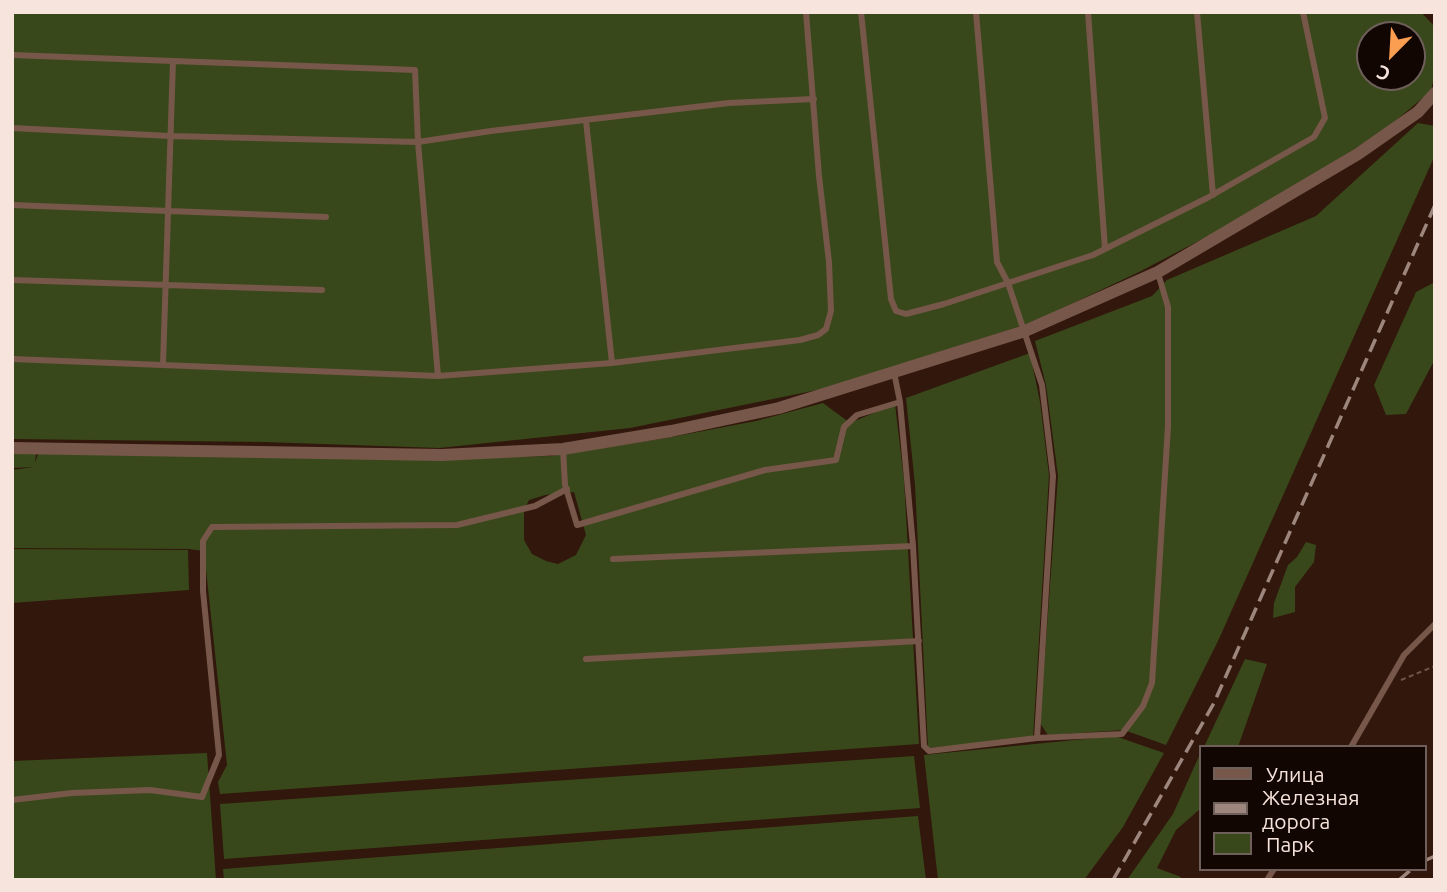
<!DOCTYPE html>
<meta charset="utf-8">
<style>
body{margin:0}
#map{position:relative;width:1447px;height:892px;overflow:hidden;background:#32170c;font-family:Ubuntu,sans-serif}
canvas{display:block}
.frame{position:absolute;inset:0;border:14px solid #f7e4dc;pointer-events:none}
.legend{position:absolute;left:1199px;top:745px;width:228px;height:126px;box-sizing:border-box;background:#120603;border:2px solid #6e5f5a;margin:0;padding:9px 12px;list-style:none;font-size:21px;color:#f7e4dc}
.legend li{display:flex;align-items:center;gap:14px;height:35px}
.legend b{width:35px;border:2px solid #6e5f5a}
.north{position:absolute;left:1356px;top:21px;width:70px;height:70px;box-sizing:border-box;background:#120603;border:2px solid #6e5f5a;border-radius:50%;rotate:204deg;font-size:19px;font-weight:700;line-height:28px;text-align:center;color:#f7e4dc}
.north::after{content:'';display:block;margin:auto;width:24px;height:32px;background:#fc9e52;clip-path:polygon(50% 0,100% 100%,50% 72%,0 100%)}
</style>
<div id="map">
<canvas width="1447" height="892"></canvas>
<div class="frame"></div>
<ul class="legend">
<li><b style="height:9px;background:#77574a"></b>Улица</li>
<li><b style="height:9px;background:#9d867d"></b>Железная дорога</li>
<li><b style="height:19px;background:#39481a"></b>Парк</li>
</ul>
<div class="north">С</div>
</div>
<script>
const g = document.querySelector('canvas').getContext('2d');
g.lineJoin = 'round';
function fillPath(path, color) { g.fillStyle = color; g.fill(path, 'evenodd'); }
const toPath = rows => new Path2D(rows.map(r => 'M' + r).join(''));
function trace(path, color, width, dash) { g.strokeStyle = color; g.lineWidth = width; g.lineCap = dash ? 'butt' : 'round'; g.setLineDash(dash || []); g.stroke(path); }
fillPath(toPath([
 [12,12,1421,12,1435,27,1435,72,1431,91,1382,132,1250,214,1139,272,1033,322,832,387,630,428,439,448,264,442,12,439],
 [1370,35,1412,35,1412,77,1370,77],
 [1418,123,1435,126,1435,155,1218,641,1166,745,1124,730,1048,735,1040,723,1058,476,1046,385,1035,341,1152,296,1167,280,1316,216],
 [1435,282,1435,359,1406,414,1386,415,1374,385,1416,292],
 [1030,353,1040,402,1049,475,1033,738,928,748,915,485,906,398],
 [823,403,850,423,895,404,904,480,919,744,220,794,218,782,227,765,204,551,189,549,12,548,12,470,34,467,12,468,12,454,36,453,35,463,38,454,467,458,551,456,666,438,756,421],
 [574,492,586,535,576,555,558,564,546,561,532,554,524,540,524,510,529,500,545,495],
 [1306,542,1316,545,1314,562,1295,587,1295,612,1273,618,1274,603,1288,565,1297,557],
 [12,549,188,550,189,590,12,603],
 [1245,659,1267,664,1238,747,1204,747],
 [1115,736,1164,753,1123,827,1084,880,938,880,924,755],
 [207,753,216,880,12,880,12,761],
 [1200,754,1200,809,1176,830,1157,868,1181,877,1179,880,1127,880,1173,814],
 [914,756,920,808,224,859,220,804],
 [918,816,926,880,224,880,223,869]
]), '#39481a');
trace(toPath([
 [1401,680,1435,666]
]), '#6e564c', 2, [5, 3.5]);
trace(toPath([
 [861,12,891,299,896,311,906,314,944,304,1093,255,1207,198,1314,137,1325,118,1303,12],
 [976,12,997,262,1008,283,1042,385,1053,476,1037,738],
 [1088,12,1105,249],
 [1197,12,1213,195],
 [12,55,415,70,418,142,438,376],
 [586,121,612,363],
 [12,128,170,136,418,142,491,131,729,103,814,99],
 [12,205,326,217],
 [12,280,322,290],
 [12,359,438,376,612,363,800,340,818,335,826,329,831,311,829,262,819,176,806,12],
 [163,364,173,61],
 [894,372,900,402,913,546,924,746,929,751,1037,738,1122,734,1143,706,1152,683,1168,426,1168,307,1158,273],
 [563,449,565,485,577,525,765,470,836,460,844,427,857,415,900,402],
 [613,559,913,546],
 [586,659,919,641],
 [1351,747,1404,655,1435,624],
 [12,800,72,793,150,790,202,797,219,755,203,591,203,541,212,527,457,525,535,506,567,489],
 [1267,880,1274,869]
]), '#77574a', 6);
trace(toPath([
 [12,448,442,455,563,449,671,431,779,408,1025,331,1158,272,1358,154,1418,112,1435,93]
]), '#77574a', 12);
trace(toPath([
 [1424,861,1435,856],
 [1113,880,1214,703,1435,205],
 [1399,880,1412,869]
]), '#9d867d', 3.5, [14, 7]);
</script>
